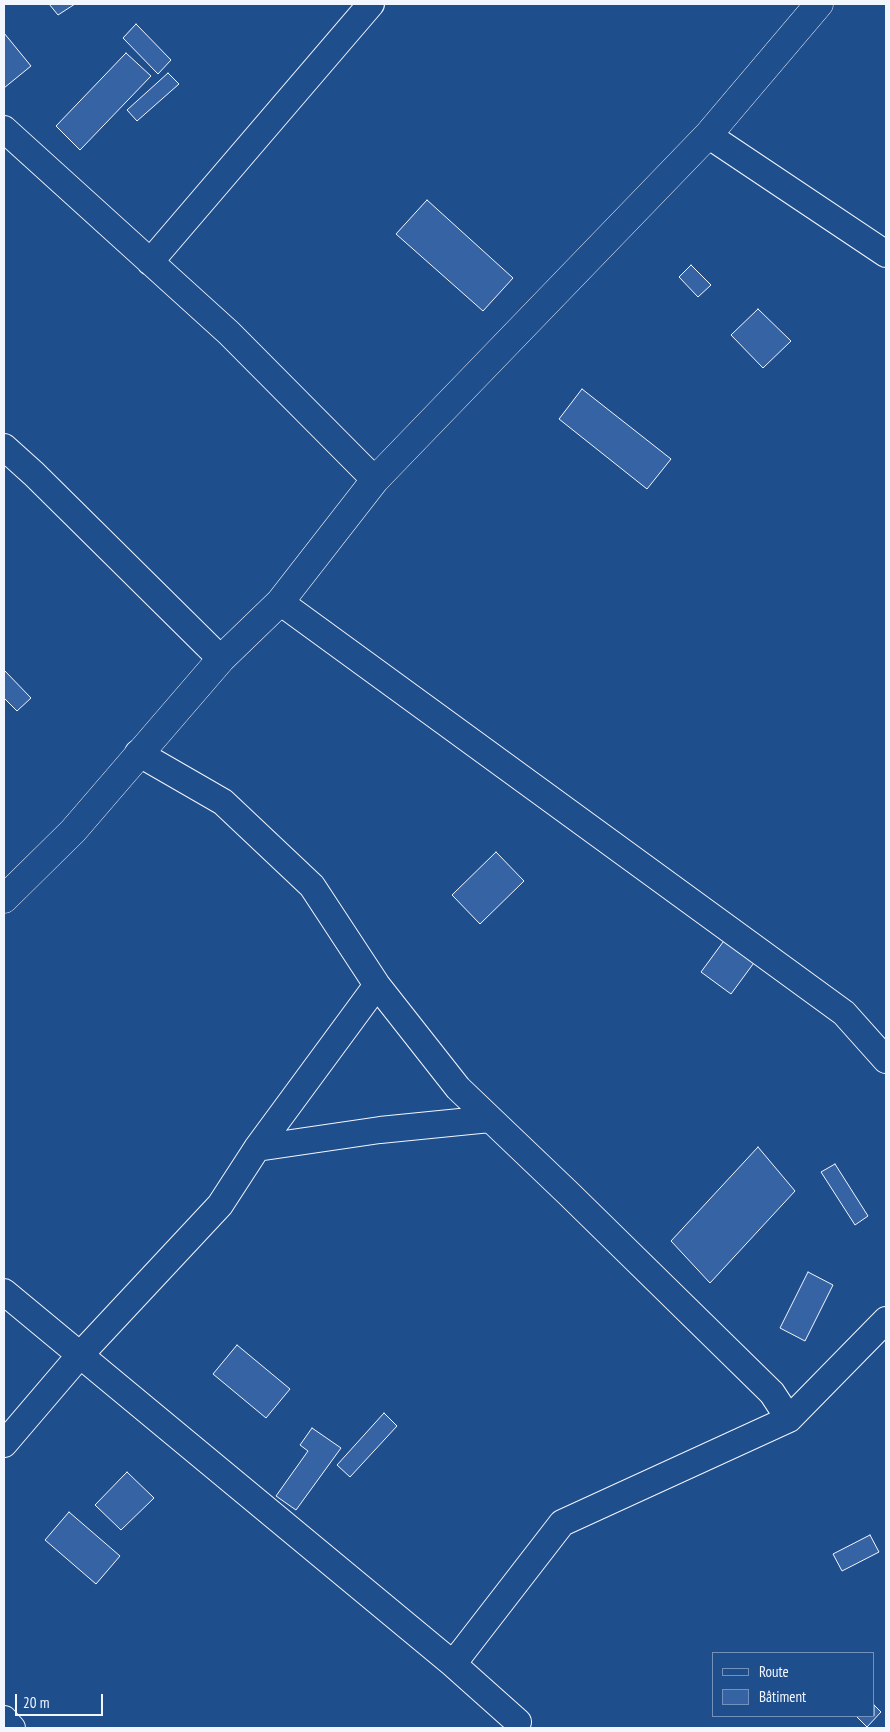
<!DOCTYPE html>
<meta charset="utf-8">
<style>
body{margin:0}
#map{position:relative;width:890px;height:1732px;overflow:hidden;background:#1f4e8c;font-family:"PT Sans Narrow",sans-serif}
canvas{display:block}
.frame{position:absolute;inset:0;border:5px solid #f2f6ff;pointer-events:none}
.legend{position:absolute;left:712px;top:1652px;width:162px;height:65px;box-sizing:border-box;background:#1f4e8c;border:1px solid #7391ba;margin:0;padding:6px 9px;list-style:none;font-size:15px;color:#f2f6ff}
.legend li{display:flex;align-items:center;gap:10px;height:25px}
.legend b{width:25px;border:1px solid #7391ba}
.scale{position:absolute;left:15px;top:1694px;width:88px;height:22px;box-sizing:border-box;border:2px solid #f2f6ff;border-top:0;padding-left:6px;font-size:15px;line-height:18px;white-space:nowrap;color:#f2f6ff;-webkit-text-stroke:4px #1f4e8c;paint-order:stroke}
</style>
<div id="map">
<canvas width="890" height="1732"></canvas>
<div class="frame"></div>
<ul class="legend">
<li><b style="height:6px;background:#1f4e8c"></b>Route</li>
<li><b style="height:14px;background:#3563a3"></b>Bâtiment</li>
</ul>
<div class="scale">20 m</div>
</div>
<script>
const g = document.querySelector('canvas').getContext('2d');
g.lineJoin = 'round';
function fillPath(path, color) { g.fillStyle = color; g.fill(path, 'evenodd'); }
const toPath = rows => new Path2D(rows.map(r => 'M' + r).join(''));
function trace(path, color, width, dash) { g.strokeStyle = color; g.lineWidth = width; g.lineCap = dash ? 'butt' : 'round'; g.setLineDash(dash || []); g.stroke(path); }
const building = toPath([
 [49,4,75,4,58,15,49,4],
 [136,24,171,60,158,74,123,38,136,24],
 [4,33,31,66,4,88,4,33],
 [126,53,151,76,80,150,56,126,126,53],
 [168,73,179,84,137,121,127,110,168,73],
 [427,200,513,278,483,311,396,234,427,200],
 [691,265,711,285,698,297,679,277,691,265],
 [758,309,791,341,763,368,731,335,758,309],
 [582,389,671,459,647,489,559,419,582,389],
 [4,670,31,698,17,711,4,698,4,670],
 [496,852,524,881,480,924,452,895,496,852],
 [726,938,756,960,731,994,701,972,726,938],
 [758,1147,795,1191,710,1283,671,1241,758,1147],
 [835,1164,868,1216,855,1225,821,1172,835,1164],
 [808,1272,833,1285,805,1341,780,1328,808,1272],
 [237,1345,290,1389,266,1418,213,1374,237,1345],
 [384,1413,397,1426,350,1477,337,1465,384,1413],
 [312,1428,341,1448,296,1510,276,1496,308,1451,300,1445,312,1428],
 [127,1472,154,1498,121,1530,95,1505,127,1472],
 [69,1512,120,1556,96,1584,45,1540,69,1512],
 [870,1535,879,1552,842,1571,833,1554,870,1535],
 [874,1705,881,1712,867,1727,856,1716,874,1716,874,1705]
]);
fillPath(building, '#3563a3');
trace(building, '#f2f6ff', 1);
const minor = toPath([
 [4,129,229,333,375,480],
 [708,135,886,254],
 [150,262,371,4],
 [4,447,34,474,221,659],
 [280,602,844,1013,886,1060],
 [138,753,223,802,312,886,377,985,458,1088,569,1194,772,1393,789,1419],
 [257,1148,380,1130,490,1119],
 [4,1292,453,1664,518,1722],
 [4,1444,80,1355,220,1205,257,1148,377,985],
 [453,1664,562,1523,789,1419,886,1320],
 [4,1719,12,1728]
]);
const tertiary = toPath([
 [4,899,73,831,221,659,280,602,375,480,708,135,819,4]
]);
trace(minor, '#f2f6ff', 28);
trace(tertiary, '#f2f6ff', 29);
trace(minor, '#1f4e8c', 26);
trace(tertiary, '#1f4e8c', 28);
</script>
